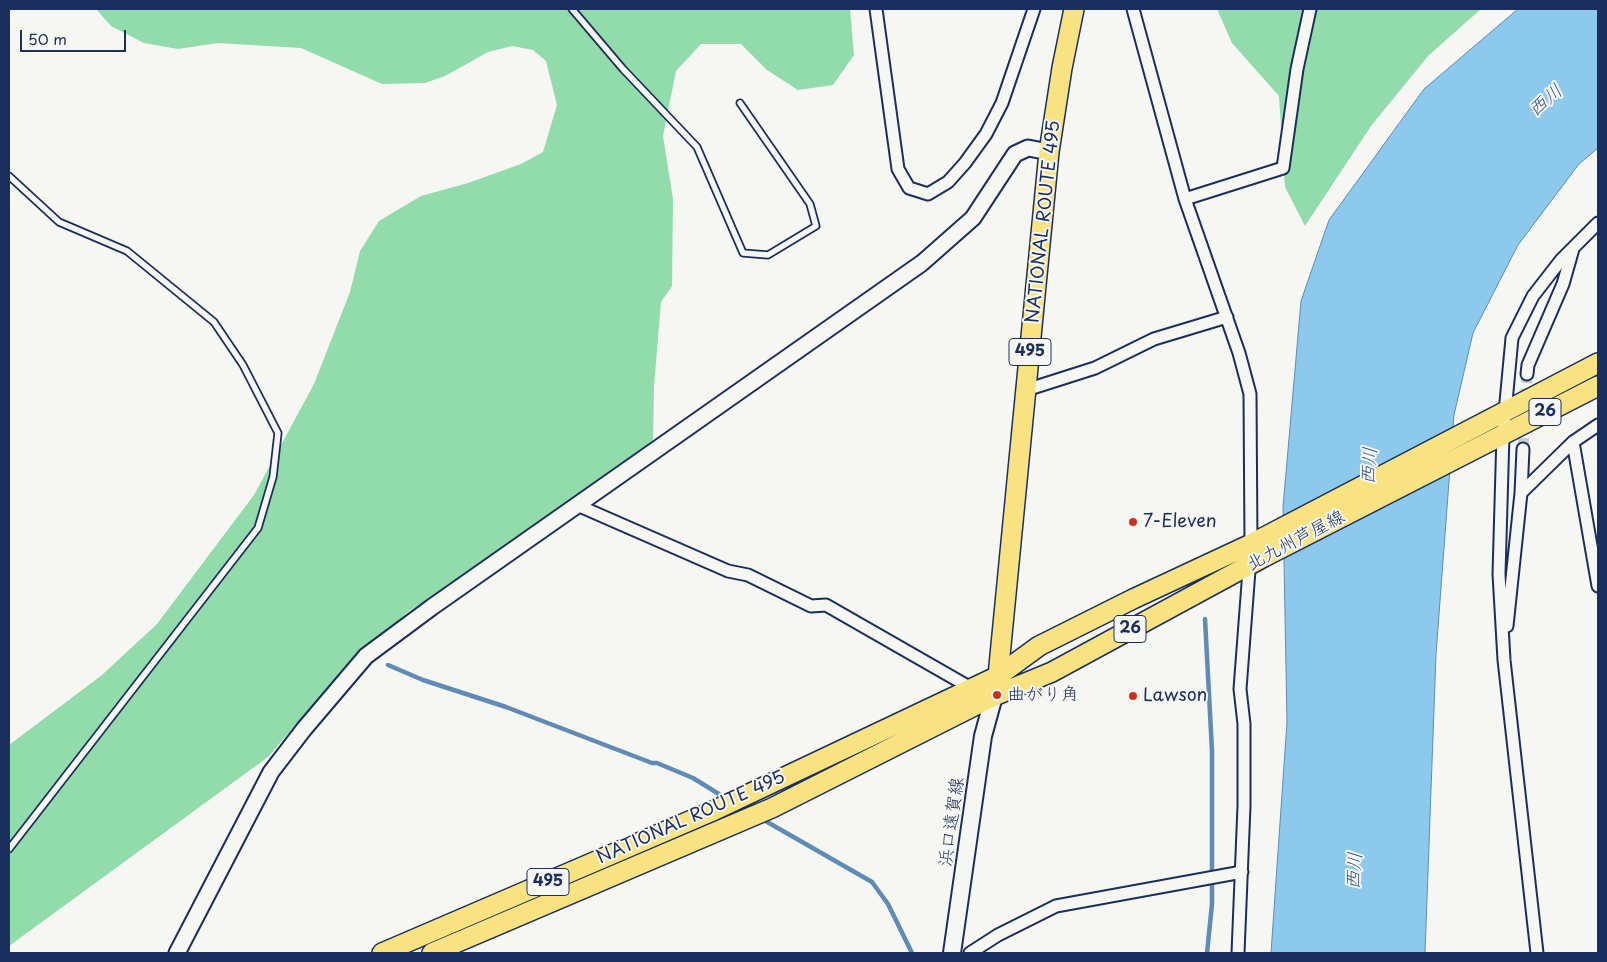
<!DOCTYPE html>
<meta charset="utf-8">
<style>
body{margin:0}
#map{position:relative;width:1607px;height:962px;overflow:hidden;background:#f6f6f2;font-family:"Playpen Sans",sans-serif}
canvas{display:block}
.frame{position:absolute;inset:0;border:10px solid #1b2f5e;pointer-events:none}
.scale{position:absolute;left:20px;top:30px;width:106px;height:22px;box-sizing:border-box;border:2px solid #1b2f5e;border-top:0;padding-left:6px;font-size:15px;line-height:18px;white-space:nowrap;color:#1b2f5e;-webkit-text-stroke:4px #f6f6f2;paint-order:stroke}
</style>
<div id="map">
<canvas width="1607" height="962"></canvas>
<div class="frame"></div>
<div class="scale">50 m</div>
</div>
<script>
const g = document.querySelector('canvas').getContext('2d');
g.lineJoin = 'round';
function fillPath(path, color) { g.fillStyle = color; g.fill(path, 'evenodd'); }
const toPath = rows => new Path2D(rows.map(r => 'M' + r).join(''));
function trace(path, color, width, dash) { g.strokeStyle = color; g.lineWidth = width; g.lineCap = dash ? 'butt' : 'round'; g.setLineDash(dash || []); g.stroke(path); }
function drawText(font, color, halo, rows, align = 'center') {
  g.font = font + ' "Playpen Sans","Klee One",sans-serif'; g.lineWidth = 4; g.setLineDash([]); g.textBaseline = 'middle'; g.strokeStyle = halo; g.fillStyle = color; for (const [text, x, y, turn = 0] of rows) {
    g.save(); g.translate(x, y); g.rotate((+turn || 0) * Math.PI / 180); g.textAlign = isNaN(turn) ? turn : align; if (halo) g.strokeText(text, 0, 0); g.fillText(text, 0, 0); g.restore();
  }
}
fillPath(toPath([
 [96,9,850,9,854,55,833,85,798,90,767,70,741,44,701,44,676,71,663,136,673,199,672,286,661,302,654,386,653,439,644,456,409,611,333,681,268,757,9,946,9,745,102,675,157,624,254,495,314,384,350,292,360,251,379,221,421,196,468,183,521,164,543,152,557,105,546,61,533,50,512,46,488,52,445,76,425,83,382,84,301,48,218,43,178,49,144,43,111,26],
 [1217,9,1481,9,1428,56,1371,126,1305,226,1285,187,1279,96,1232,43]
]), '#92dbab');
const water = toPath([
 [1518,9,1598,9,1598,148,1579,164,1518,245,1473,333,1454,415,1436,654,1425,953,1271,953,1287,722,1283,507,1301,301,1329,220,1424,89,1518,9]
]);
fillPath(water, '#8dc9ed');
trace(water, '#5f8bb4', 1);
trace(toPath([
 [1205,619,1212,751,1212,904,1207,953],
 [388,665,423,680,506,707,652,763,657,763,693,778,727,799],
 [762,819,872,882,888,904,912,953]
]), '#5f8bb4', 4.5);
trace(toPath([
 [1523,449,1527,374]
]), '#caced4', 11, [11, 5.5]);
const service = toPath([
 [572,9,623,69,697,147,743,253,768,255,816,226,810,204,740,103],
 [9,176,59,222,127,251,214,322,243,365,278,433,273,477,258,528,9,849]
]);
const minor = toPath([
 [876,9,898,169,909,188,928,194,948,182,965,163,986,134,1002,103,1034,9],
 [1133,9,1185,199,1239,353,1250,394,1251,544,1240,689,1244,724,1244,806,1238,953],
 [1185,199,1283,168,1297,69,1310,9],
 [1527,374,1528,365,1563,284,1573,249],
 [1026,390,1095,368,1154,339,1227,317],
 [1573,442,1598,586],
 [1521,493,1523,449],
 [577,505,728,571,748,575,811,606,826,605,971,688],
 [1507,626,1521,493,1573,442,1598,425],
 [970,953,998,935,1056,906,1242,872],
 [1537,953,1504,660,1499,574,1503,434,1512,338,1533,296,1561,260,1598,223]
]);
const tertiary = toPath([
 [177,953,271,772,304,729,366,656,432,607,922,263,973,218,1015,154,1028,148,1049,152]
]);
const secondary = toPath([
 [952,953,983,736,994,696]
]);
const primary = toPath([
 [998,676,1039,646,1133,599,1251,544,1598,363],
 [994,696,1052,672,1264,557,1598,386]
]);
const trunk = toPath([
 [382,953,715,810,998,676],
 [432,953,772,808,994,696,998,676,1049,152,1062,68,1074,9]
]);
trace(service, '#1b2f5e', 9);
trace(minor, '#1b2f5e', 15);
trace(tertiary, '#1b2f5e', 19);
trace(secondary, '#1b2f5e', 20);
trace(primary, '#1b2f5e', 22);
trace(trunk, '#1b2f5e', 22);
trace(service, '#f6f6f2', 5.5);
trace(minor, '#f6f6f2', 11);
trace(tertiary, '#f6f6f2', 15);
trace(secondary, '#f6f6f2', 16);
trace(primary, '#f8e281', 19);
trace(trunk, '#f8e281', 19);
for (const [x, y, r, color] of [
 [1133,522,5,"#c8321e"],
 [997,695,5,"#c8321e"],
 [1133,696,5,"#c8321e"]
]) { const dot = new Path2D(); dot.arc(x, y, r, 0, 2 * Math.PI); g.fillStyle = color; g.fill(dot); trace(dot, '#f6f6f2', 2); }
for (const [x, y, w] of [
 [1030,352,42],
 [1545,412,32],
 [1130,629,32],
 [548,882,42]
]) { const box = new Path2D(); box.roundRect(x - w / 2, y - 13.5, w, 27, 4); g.fillStyle = '#f6f6f2'; g.fill(box); trace(box, '#1b2f5e', 1); }
drawText('bold 16px', '#1b2f5e', null, [
 ["495",1030,352],
 ["26",1545,412],
 ["26",1130,629],
 ["495",548,882]
]);
drawText('18px', '#1b2f5e', '#f6f6f2', [
 ["NATIONAL ROUTE 495",1044,222,-84],
 ["北九州芦屋線",1296,541,-28],
 ["NATIONAL ROUTE 495",691,818,-24],
 ["浜口遠賀線",952,822,-82]
]);
drawText('18px', '#1b2f5e', '#f6f6f2', [
 ["7-Eleven",1143,522],
 ["曲がり角",1007,695],
 ["Lawson",1143,696]
], 'left');
drawText('italic 19px', '#385682', '#f6f6f2', [
 ["西川",1546,101,-41],
 ["西川",1370,466,-86],
 ["西川",1355,871,-86]
]);
</script>
